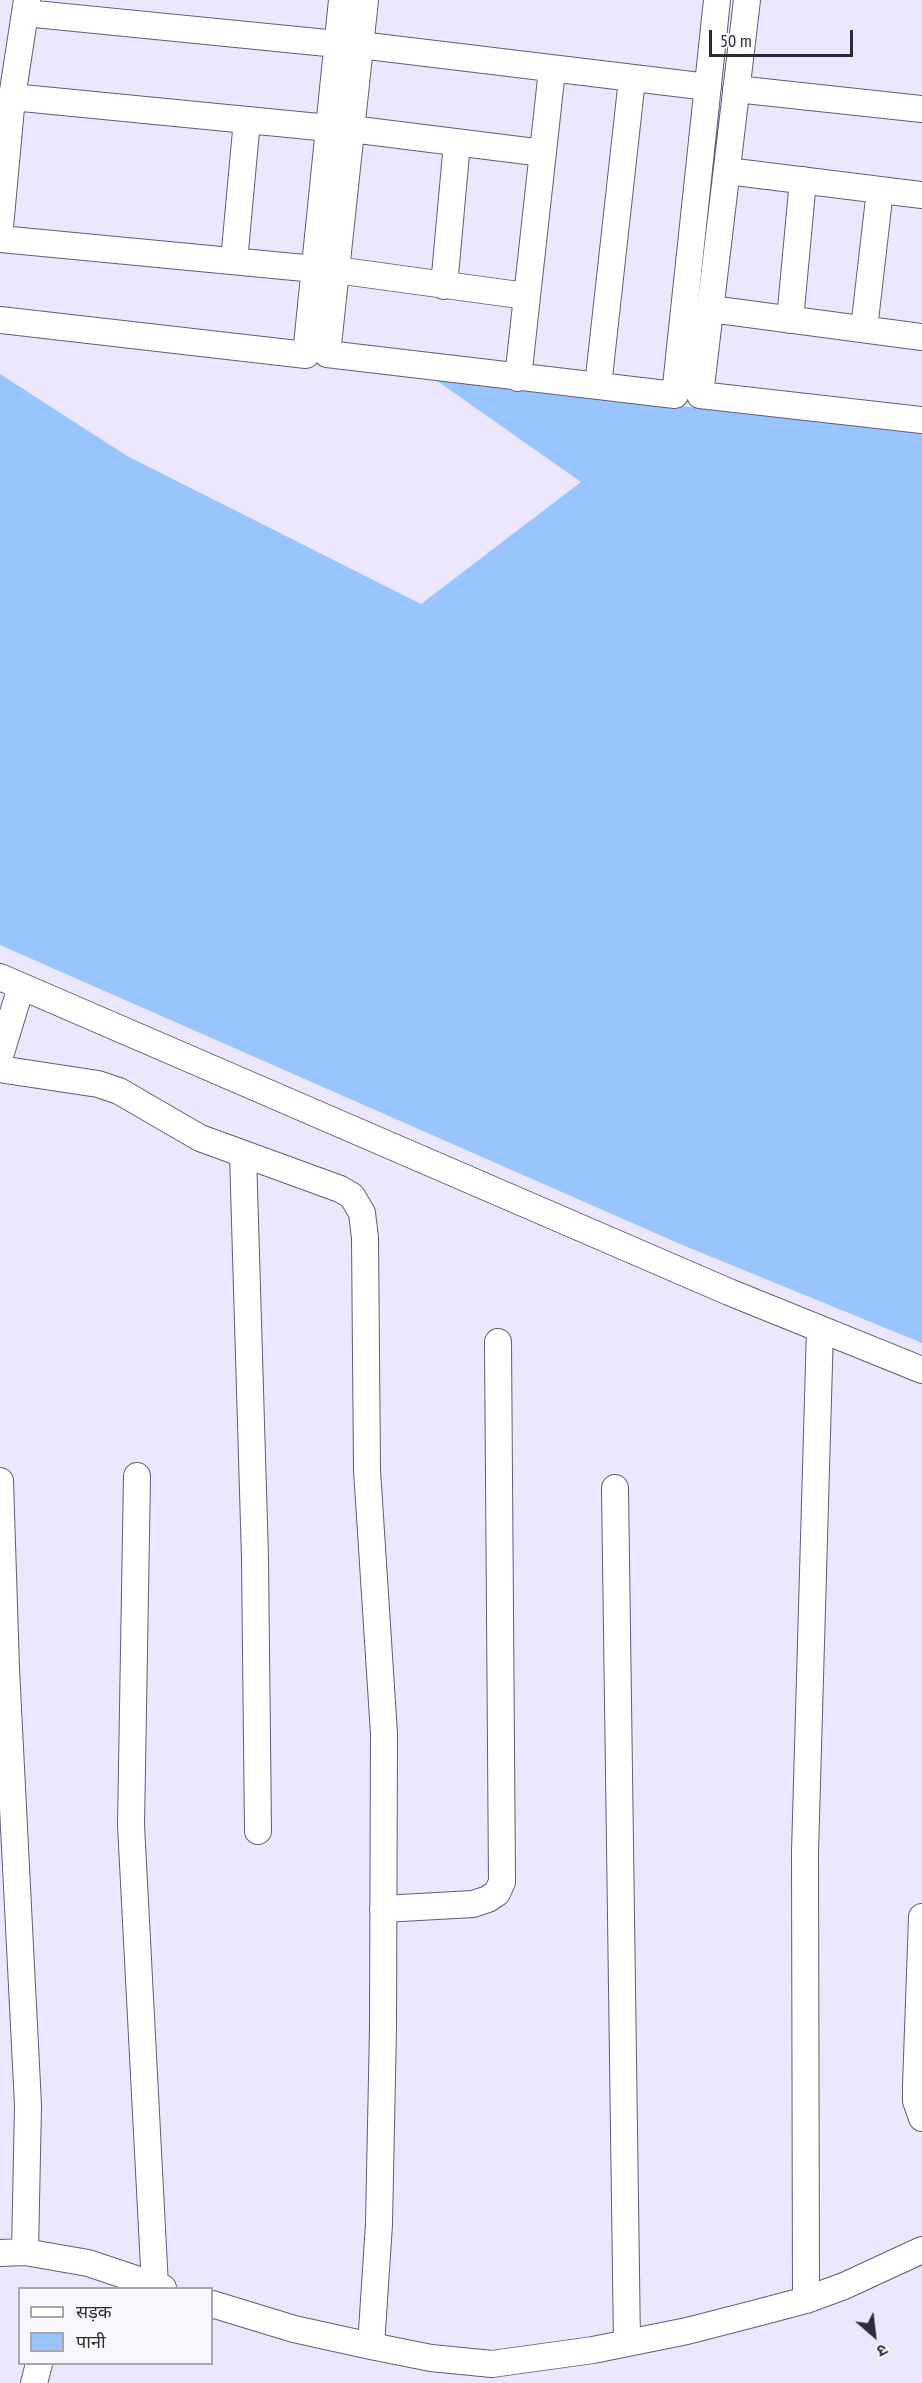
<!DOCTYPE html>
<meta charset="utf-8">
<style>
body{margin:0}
#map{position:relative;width:922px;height:2383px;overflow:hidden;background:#ece7fc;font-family:"PT Sans Narrow","Noto Sans Devanagari",sans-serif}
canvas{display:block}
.legend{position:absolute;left:18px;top:2287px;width:195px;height:78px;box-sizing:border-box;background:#f8f7fe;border:2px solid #a7a5ae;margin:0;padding:8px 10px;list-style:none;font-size:18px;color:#2e2a37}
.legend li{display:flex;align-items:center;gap:12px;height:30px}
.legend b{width:30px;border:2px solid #a7a5ae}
.north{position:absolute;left:844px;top:2305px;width:60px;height:60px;-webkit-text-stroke:4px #f8f7fe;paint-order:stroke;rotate:152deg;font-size:16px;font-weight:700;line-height:24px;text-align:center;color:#2e2a37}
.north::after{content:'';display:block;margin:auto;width:21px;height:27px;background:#2e2a37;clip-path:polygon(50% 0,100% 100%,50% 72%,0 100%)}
.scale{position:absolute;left:709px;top:30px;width:144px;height:27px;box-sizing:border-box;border:3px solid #2e2a37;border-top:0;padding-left:8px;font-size:18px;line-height:21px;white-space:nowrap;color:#2e2a37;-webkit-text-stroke:4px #f8f7fe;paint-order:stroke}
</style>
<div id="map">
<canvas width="922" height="2383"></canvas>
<ul class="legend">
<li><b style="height:8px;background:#fff"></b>सड़क</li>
<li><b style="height:16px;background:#98c5fd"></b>पानी</li>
</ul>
<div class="north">उ</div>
<div class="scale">50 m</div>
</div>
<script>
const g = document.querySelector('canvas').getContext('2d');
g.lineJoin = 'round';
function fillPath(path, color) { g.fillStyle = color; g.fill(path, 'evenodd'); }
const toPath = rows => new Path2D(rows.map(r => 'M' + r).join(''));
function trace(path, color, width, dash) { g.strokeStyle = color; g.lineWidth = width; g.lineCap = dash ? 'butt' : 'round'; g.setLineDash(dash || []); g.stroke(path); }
fillPath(toPath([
 [0,374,127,456,421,604,581,482,433,378,922,433,922,1343,680,1244,0,945]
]), '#98c5fd');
const minor = toPath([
 [365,0,327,354,675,395,717,0],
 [747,0,700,395,922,420],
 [25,13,337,44],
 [360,45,708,87],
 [736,89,922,109],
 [12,97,329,128],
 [351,129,543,153],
 [727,171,922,195],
 [0,227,12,97,27,0],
 [0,239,315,269],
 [234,261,247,120],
 [336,270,526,296],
 [444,286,457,143],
 [711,309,922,337],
 [0,320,306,355,342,0],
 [790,320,803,180],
 [864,329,880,190],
 [518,378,552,70],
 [598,386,632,79],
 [0,977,729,1292,922,1370],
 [0,1056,21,987],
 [0,1069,98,1084,119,1091,200,1138,340,1189,352,1196,362,1213,365,1238,367,1470,384,1734,383,2027,379,2224,371,2346],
 [243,1154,255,1558,258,1831],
 [137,1476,131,1825,155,2286],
 [0,1481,6,1669,28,2105,25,2252],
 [615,1488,627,2343],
 [383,1909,473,1904,488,1899,497,1893,502,1882,498,1342],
 [922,1917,916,2086,916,2101,922,2118],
 [0,2253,25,2252,88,2263,163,2288],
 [806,2300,805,1852,820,1329],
 [212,2304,294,2329,371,2346,431,2358,492,2364,593,2350,687,2331,757,2313,806,2300,844,2286,922,2250],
 [34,2383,39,2364]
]);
trace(minor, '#635b78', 28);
trace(minor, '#fff', 26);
</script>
